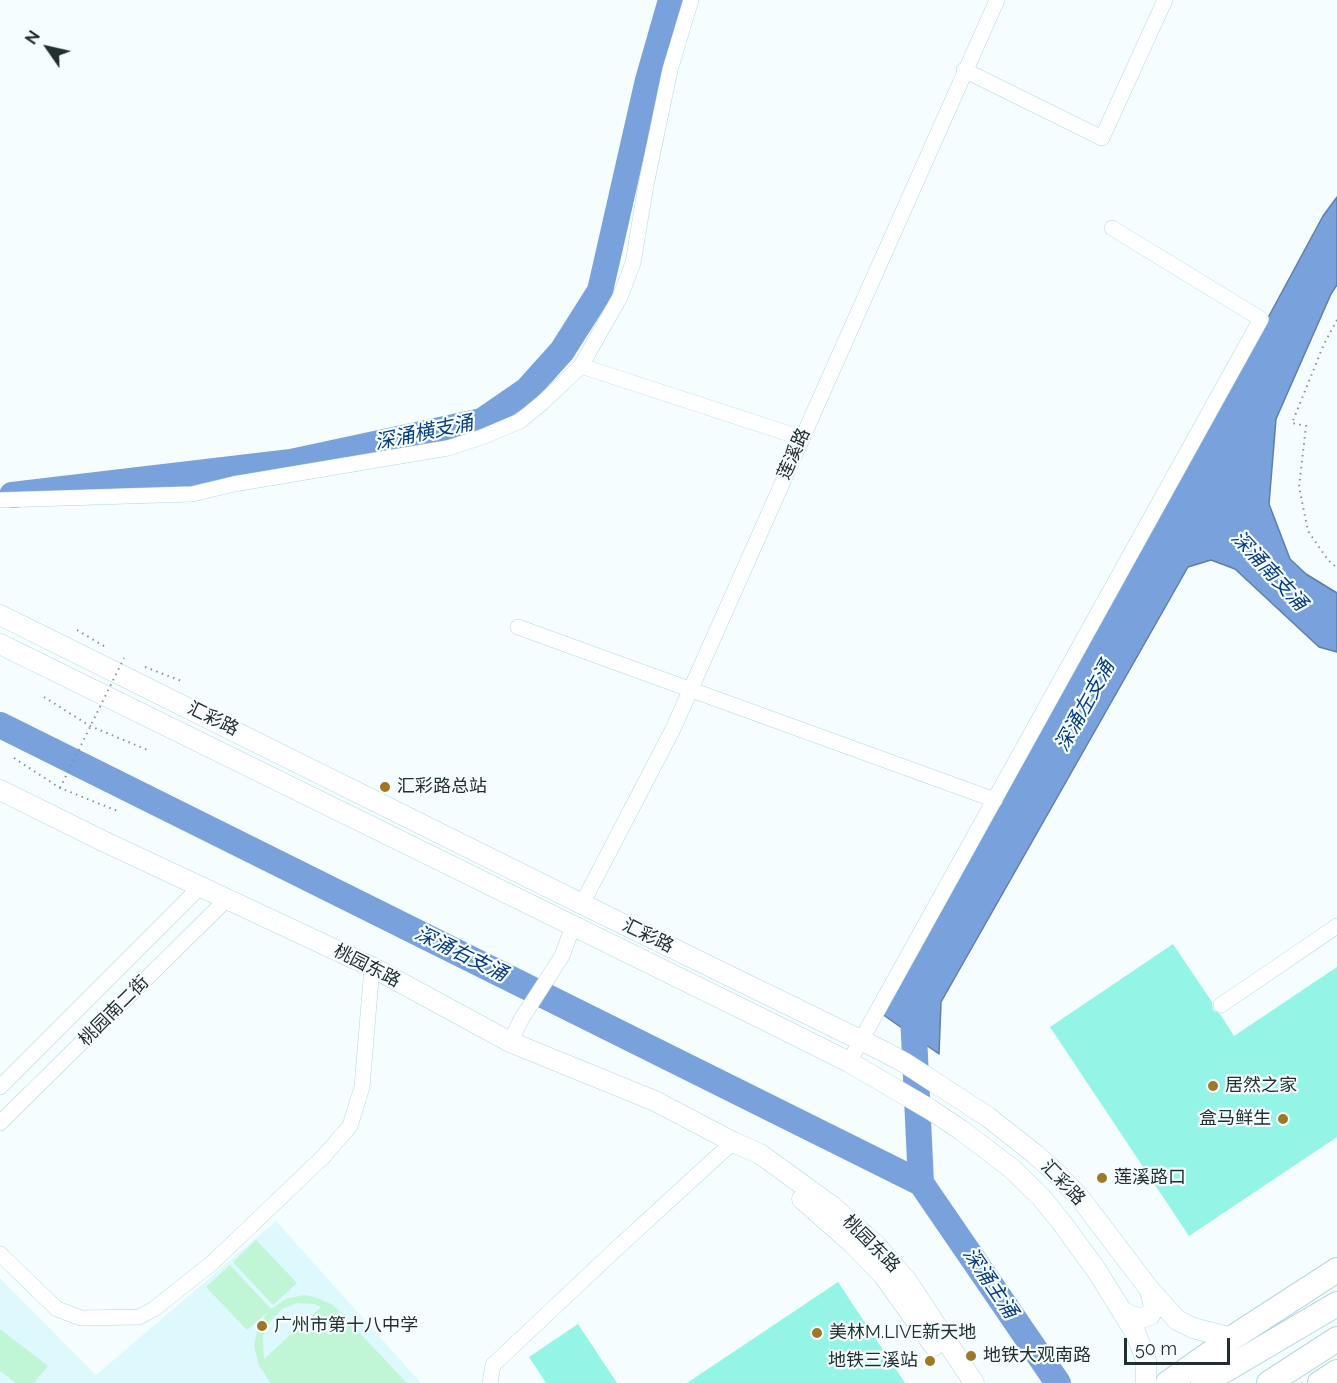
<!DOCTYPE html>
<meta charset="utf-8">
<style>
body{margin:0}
#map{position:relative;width:1337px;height:1383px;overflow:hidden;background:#f6fdfe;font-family:Raleway,sans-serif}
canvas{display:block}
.north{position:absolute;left:18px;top:18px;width:60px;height:60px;-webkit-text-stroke:4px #f6fdfe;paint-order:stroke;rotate:304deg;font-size:16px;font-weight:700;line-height:24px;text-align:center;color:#212f31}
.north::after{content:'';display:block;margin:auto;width:21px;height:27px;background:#212f31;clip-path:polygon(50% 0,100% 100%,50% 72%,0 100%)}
.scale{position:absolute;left:1124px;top:1338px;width:106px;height:27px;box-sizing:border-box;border:3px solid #212f31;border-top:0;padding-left:8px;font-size:18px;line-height:21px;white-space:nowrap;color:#212f31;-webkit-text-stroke:4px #f6fdfe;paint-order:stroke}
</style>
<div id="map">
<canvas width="1337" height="1383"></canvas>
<div class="north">N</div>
<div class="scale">50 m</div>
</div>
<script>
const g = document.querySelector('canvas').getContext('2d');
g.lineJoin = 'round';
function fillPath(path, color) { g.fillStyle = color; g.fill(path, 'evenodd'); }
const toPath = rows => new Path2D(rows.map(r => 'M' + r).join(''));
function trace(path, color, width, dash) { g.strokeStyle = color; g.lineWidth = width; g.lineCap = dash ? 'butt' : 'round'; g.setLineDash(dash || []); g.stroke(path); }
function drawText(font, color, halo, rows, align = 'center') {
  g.font = font + ' Raleway,"Noto Sans SC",sans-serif'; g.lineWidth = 4.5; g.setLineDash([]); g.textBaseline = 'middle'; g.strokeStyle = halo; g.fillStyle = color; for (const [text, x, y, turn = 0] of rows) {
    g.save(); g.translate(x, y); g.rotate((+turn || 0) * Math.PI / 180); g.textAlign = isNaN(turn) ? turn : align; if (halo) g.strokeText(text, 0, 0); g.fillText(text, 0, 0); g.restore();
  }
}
fillPath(toPath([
 [276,1221,421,1383,0,1383,0,1278,96,1375]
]), '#def9fe');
fillPath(toPath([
 [256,1240,297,1283,273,1305,233,1262],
 [230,1265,271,1309,286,1299,304,1295,315,1297,333,1305,407,1383,271,1383,259,1366,254,1346,258,1327,268,1312,247,1330,206,1287],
 [297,1303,314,1304,321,1307,264,1359,263,1336,270,1321,282,1309],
 [0,1329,48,1366,34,1383,16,1383,0,1371]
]), '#c0f5d5');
const water = toPath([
 [1337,197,1337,285,1331,294,1276,419,1269,504,1290,559,1306,574,1337,593,1337,652,1319,647,1235,569,1211,560,1188,567,941,1002,939,1054,882,1014,1203,438,1323,216,1337,197]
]);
fillPath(water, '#79a1db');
trace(water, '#5f7fa8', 1.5);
trace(toPath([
 [12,495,291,462,482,421,527,390,562,351,600,291,648,80,671,0],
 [0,725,921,1183,1058,1383],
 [919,1002,913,1014,921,1183]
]), '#79a1db', 26);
fillPath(toPath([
 [1173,944,1212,1002,1213,1010,1220,1014,1234,1036,1337,967,1337,1137,1189,1236,1050,1027],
 [838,1282,905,1383,687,1383],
 [578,1324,617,1383,546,1383,529,1357]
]), '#94f5e6');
const minor = toPath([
 [964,70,1102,138,1165,0],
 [581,366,802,438],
 [0,500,192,494,234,484,448,448,482,437,520,421,542,403,581,366,620,297,633,263,646,185,670,70,691,0],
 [518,627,995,800],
 [582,904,673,729,997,0],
 [1221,1005,1337,926],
 [510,1042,522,1018,562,956,573,926],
 [849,1062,1261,319,1112,228],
 [0,1087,201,886],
 [0,1123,228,898],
 [0,1254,57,1309,81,1318,139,1317,154,1309,212,1263,324,1156,350,1126,362,1087,372,967],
 [490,1383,493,1365,614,1251,733,1142]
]);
const tertiary = toPath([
 [0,615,582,904,883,1051,905,1063,988,1117,1035,1154,1057,1174,1080,1198,1150,1290,1177,1320,1193,1328,1232,1338],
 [0,644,779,1027,849,1062,931,1110,961,1130,1011,1168,1041,1197,1062,1223,1097,1271,1136,1334,1146,1360,1146,1383],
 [0,790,103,841,372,967,510,1042,655,1101,733,1142,760,1154,832,1206,876,1245,907,1281,974,1383],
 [802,1199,851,1242,883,1275,934,1346],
 [1123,1312,1139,1319,1150,1315,1154,1307,1150,1290]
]);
const primary = toPath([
 [1168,1383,1232,1338,1337,1270],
 [1203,1383,1337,1304],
 [1269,1383,1337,1339],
 [1320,1383,1337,1372]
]);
trace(minor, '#b4d7dd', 16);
trace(tertiary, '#b4d7dd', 21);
trace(primary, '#b4d7dd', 26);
trace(toPath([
 [1337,320,1324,344,1292,423,1306,426,1299,487,1308,531,1328,560,1337,568],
 [77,630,107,648],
 [145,667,184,682],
 [44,697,90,726,150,751],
 [14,758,60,788,120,812]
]), '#889394', 2, [1.5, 4.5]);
trace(minor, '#fff', 15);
trace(tertiary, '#fff', 20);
trace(primary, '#fff', 24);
trace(toPath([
 [60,788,124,658]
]), '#889394', 2, [1.5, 4.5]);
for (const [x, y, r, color] of [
 [385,787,6,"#9d7925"],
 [1213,1086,6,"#9d7925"],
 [1283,1119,6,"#9d7925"],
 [1102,1178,6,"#9d7925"],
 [262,1326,6,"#9d7925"],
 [817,1333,6,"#9d7925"],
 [971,1356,6,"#9d7925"],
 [930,1361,6,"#9d7925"]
]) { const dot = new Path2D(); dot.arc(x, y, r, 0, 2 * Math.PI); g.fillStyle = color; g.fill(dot); trace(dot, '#f6fdfe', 2); }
drawText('18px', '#212f31', '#f6fdfe', [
 ["莲溪路",794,454,-66],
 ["汇彩路",213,719,26],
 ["汇彩路",648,936,26],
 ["桃园东路",367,966,27],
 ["桃园南二街",114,1011,-45],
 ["汇彩路",1063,1183,46],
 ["桃园东路",871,1244,45]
]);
drawText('18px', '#212f31', '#f6fdfe', [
 ["汇彩路总站",397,787],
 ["居然之家",1225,1086],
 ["盒马鲜生",1271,1119,"right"],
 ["莲溪路口",1114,1178],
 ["广州市第十八中学",274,1326],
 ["美林M.LIVE新天地",829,1333],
 ["地铁大观南路",983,1356],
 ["地铁三溪站",918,1361,"right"]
], 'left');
drawText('italic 20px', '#073d80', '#f6fdfe', [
 ["深涌横支涌",424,433,-12],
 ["深涌南支涌",1269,571,47],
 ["深涌左支涌",1085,706,-61],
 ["深涌右支涌",461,954,26],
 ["深涌主涌",990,1283,56]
]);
</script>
